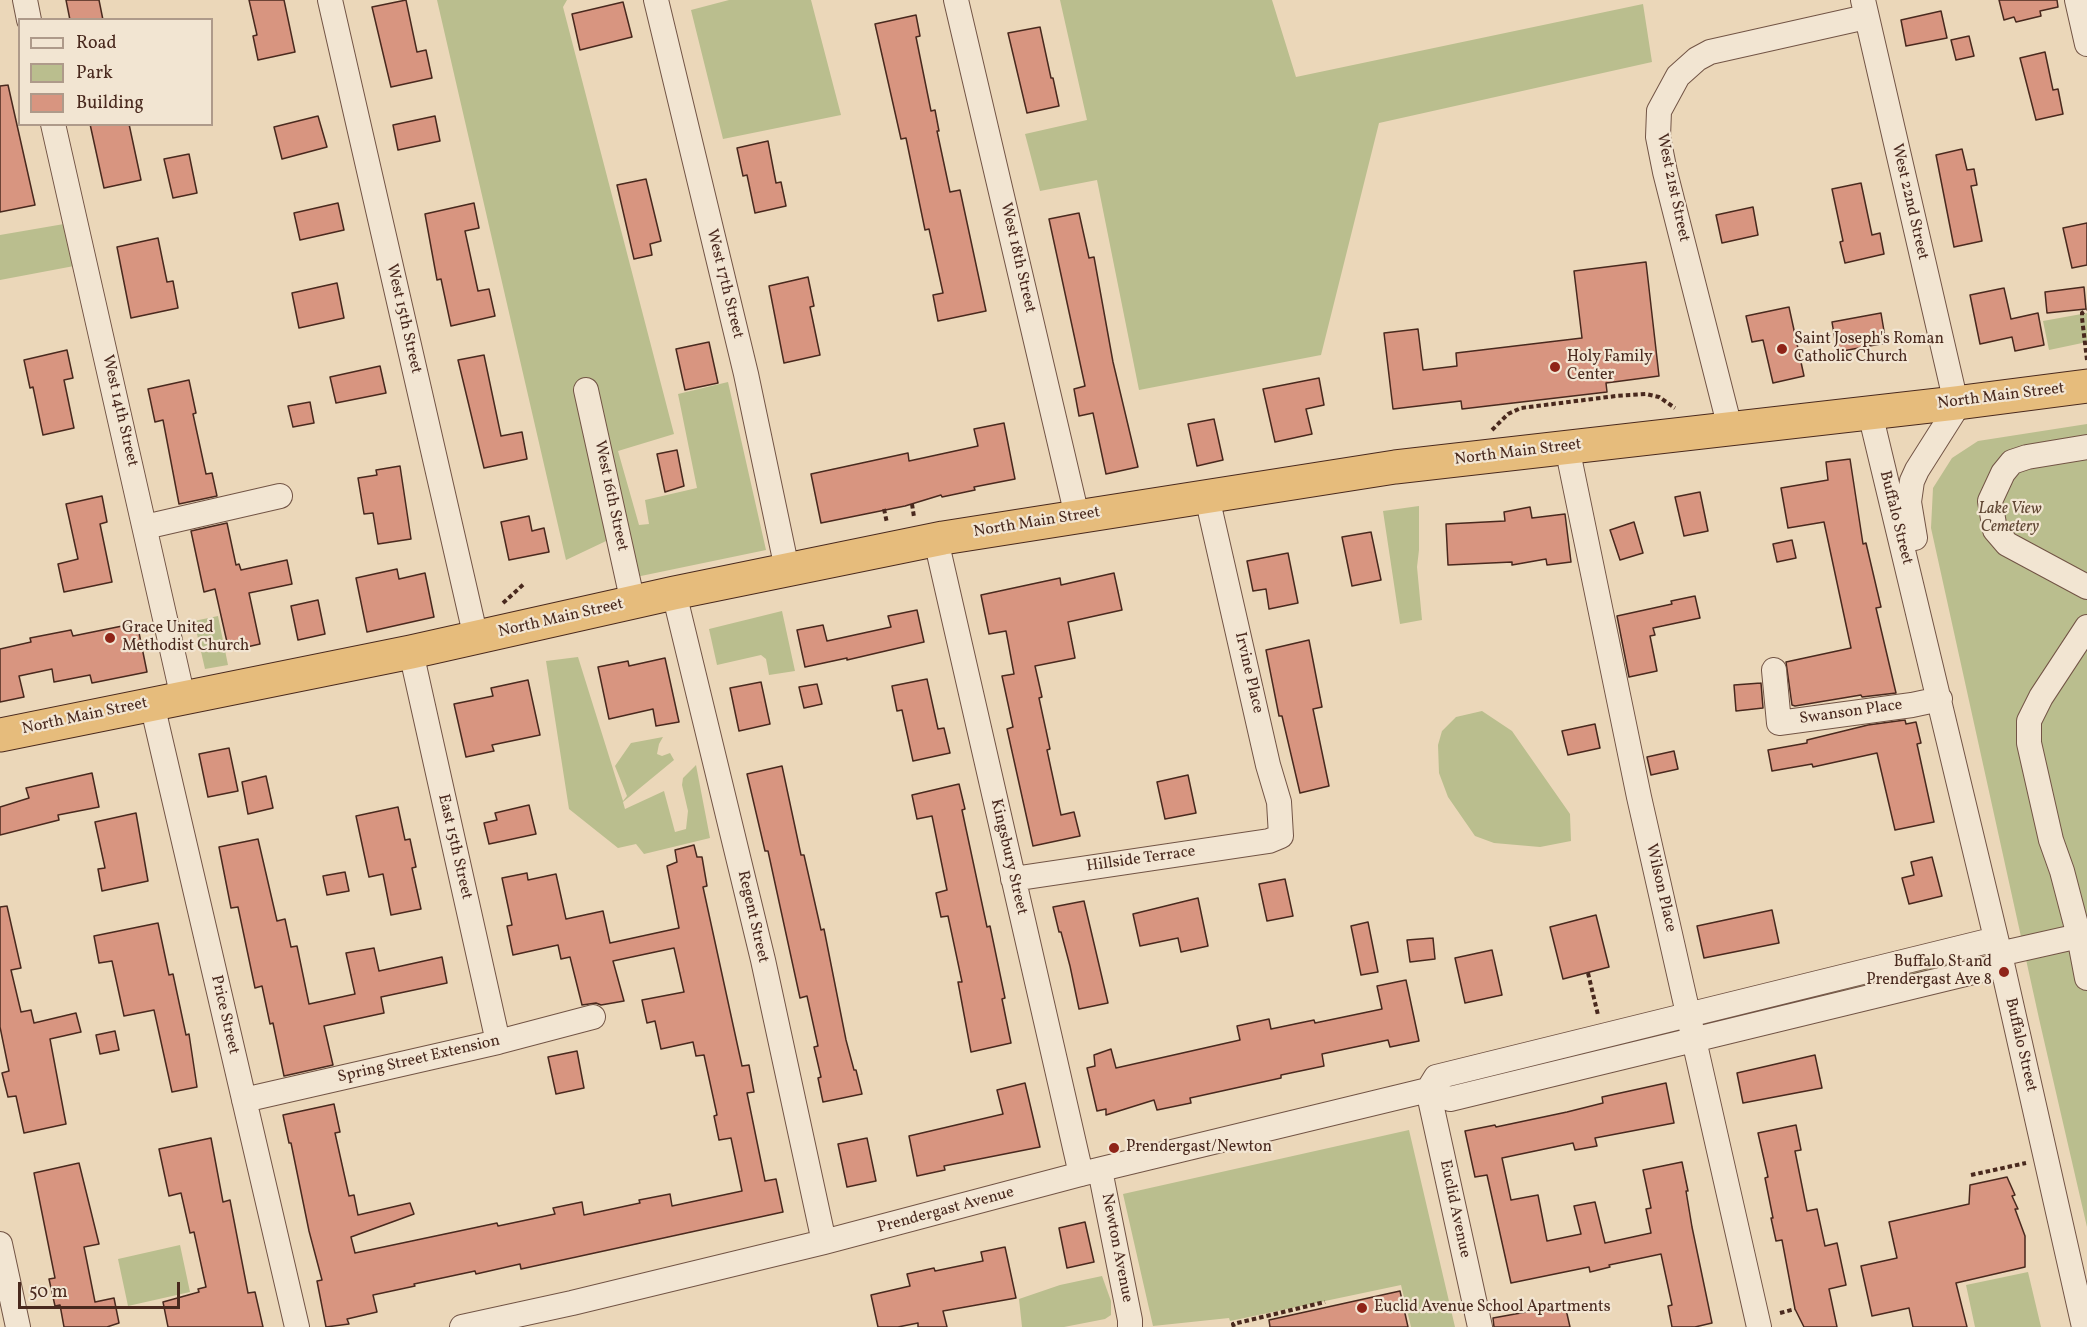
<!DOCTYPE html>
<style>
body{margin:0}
#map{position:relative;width:2087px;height:1327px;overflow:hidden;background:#ebd7b9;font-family:Vollkorn,serif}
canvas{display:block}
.legend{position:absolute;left:18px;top:18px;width:195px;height:108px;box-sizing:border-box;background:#f2e5d2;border:2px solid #ae9a8a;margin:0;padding:8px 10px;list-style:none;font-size:18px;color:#49291e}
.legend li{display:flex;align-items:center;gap:12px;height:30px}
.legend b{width:30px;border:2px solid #ae9a8a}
.scale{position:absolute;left:18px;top:1282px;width:162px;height:27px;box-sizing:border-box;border:3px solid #49291e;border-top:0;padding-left:8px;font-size:18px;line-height:21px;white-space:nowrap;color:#49291e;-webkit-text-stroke:4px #f2e5d2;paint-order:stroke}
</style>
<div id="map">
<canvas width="2087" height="1327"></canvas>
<ul class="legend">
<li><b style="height:8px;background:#f2e5d2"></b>Road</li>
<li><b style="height:16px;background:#babe8e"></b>Park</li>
<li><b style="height:16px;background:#d89580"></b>Building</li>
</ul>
<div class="scale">50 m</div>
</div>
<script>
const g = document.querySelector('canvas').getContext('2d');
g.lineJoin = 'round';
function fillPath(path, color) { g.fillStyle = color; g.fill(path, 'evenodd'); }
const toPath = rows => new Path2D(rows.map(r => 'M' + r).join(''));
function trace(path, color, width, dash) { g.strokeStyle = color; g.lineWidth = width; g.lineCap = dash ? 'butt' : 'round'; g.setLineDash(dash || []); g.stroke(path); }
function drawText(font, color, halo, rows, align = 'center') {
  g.font = font + ' Vollkorn,serif'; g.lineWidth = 4.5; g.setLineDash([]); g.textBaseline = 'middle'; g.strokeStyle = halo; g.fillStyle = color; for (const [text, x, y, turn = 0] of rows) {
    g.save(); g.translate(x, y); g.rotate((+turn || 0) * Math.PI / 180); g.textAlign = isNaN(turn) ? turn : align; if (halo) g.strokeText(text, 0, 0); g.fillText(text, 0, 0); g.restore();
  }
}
fillPath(toPath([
 [437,0,567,0,563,7,674,434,618,451,639,525,649,524,645,500,697,488,678,394,728,382,766,550,636,577,623,533,566,560],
 [729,0,811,0,841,115,723,139,691,10],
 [1060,0,1272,0,1296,77,1643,4,1652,62,1379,123,1321,355,1139,390,1097,180,1040,191,1025,134,1087,120],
 [64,224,74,266,0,280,0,235],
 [2087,313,2087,342,2049,350,2043,321],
 [2087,424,2087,1227,2040,1023,1931,528,1933,488,1952,458,1978,441],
 [1419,506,1419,550,1417,567,1422,620,1400,624,1383,511],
 [782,611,795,671,769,675,766,659,761,655,717,665,709,629],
 [218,616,228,665,205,669,194,621],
 [578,657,623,801,627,796,615,766,631,743,663,737,659,744,657,754,662,756,670,753,674,760,623,802,625,809,664,791,675,832,686,829,688,811,682,785,683,778,696,765,710,838,644,854,636,844,618,848,569,809,546,661],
 [1482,711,1512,731,1570,814,1571,841,1540,847,1494,843,1475,836,1448,797,1439,773,1438,745,1442,731,1456,717],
 [1970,955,1973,961,1968,964,1721,1020,1719,1018],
 [1409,1130,1455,1327,1411,1327,1401,1285,1230,1321,1229,1318,1153,1326,1123,1194],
 [180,1245,190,1292,128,1306,118,1259],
 [2028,1272,2041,1327,1975,1327,1966,1285],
 [1102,1276,1111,1301,1111,1315,1105,1319,1064,1327,1022,1327,1019,1299,1060,1285]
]), '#babe8e');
const building = toPath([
 [66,0,99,0,103,20,70,20,66,0],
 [249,0,284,0,295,52,258,60,253,36,257,35,249,0],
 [406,0,417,52,426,50,432,78,391,87,372,7,406,0],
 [1999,0,2057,0,2058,7,2040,11,2041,16,2016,22,2014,17,2004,20,1999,0],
 [623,2,632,37,580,50,572,14,623,2],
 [1941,11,1947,38,1906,46,1901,20,1941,11],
 [916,15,920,36,916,37,931,111,935,110,939,131,937,131,950,192,960,190,986,311,938,321,933,295,943,293,929,229,925,230,906,138,901,139,875,24,916,15],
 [1040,27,1051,78,1053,78,1059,106,1027,113,1008,33,1040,27],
 [1969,36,1974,56,1956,60,1951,40,1969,36],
 [2045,52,2053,90,2058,89,2063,114,2036,120,2020,58,2045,52],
 [8,85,35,205,0,212,0,86,8,85],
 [318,116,327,147,282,159,274,127,318,116],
 [435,116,440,141,398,150,393,125,435,116],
 [90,124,129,124,141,180,104,188,90,124],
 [768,141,776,183,781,182,786,206,755,213,747,175,743,176,737,148,768,141],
 [1962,149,1967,170,1974,169,1977,185,1971,186,1982,241,1954,247,1936,155,1962,149],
 [189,154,197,193,173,198,164,159,189,154],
 [646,179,661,241,650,244,652,255,634,259,617,185,646,179],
 [1861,183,1872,235,1880,233,1884,254,1845,263,1840,242,1843,241,1832,189,1861,183],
 [338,203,344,230,300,240,294,213,338,203],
 [474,203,479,228,465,231,478,291,489,289,495,316,451,326,441,279,437,280,425,214,474,203],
 [1753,207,1758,235,1722,243,1716,215,1753,207],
 [1079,213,1089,258,1094,257,1113,362,1138,467,1106,474,1093,413,1079,416,1074,389,1085,386,1049,219,1079,213],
 [2087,223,2087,265,2072,268,2063,228,2087,223],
 [158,238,167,282,173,281,178,308,131,318,117,247,158,238],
 [1646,262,1659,376,1606,383,1607,392,1462,409,1461,401,1393,409,1384,333,1418,329,1423,370,1457,366,1456,353,1582,338,1574,271,1646,262],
 [808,277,814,306,810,307,820,355,784,363,769,286,808,277],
 [337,283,344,318,299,328,292,293,337,283],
 [2084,287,2086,309,2047,313,2045,292,2084,287],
 [2004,288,2011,319,2038,313,2044,345,2015,351,2012,337,1980,344,1970,295,2004,288],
 [1789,307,1804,376,1773,383,1763,340,1752,342,1746,316,1789,307],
 [1881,313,1886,343,1837,352,1832,322,1881,313],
 [709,342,718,383,685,390,676,349,709,342],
 [67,350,73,378,64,380,74,428,43,435,33,387,30,388,24,360,67,350],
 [484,355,501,436,522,432,527,459,484,468,458,360,484,355],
 [380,366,386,393,336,403,330,377,380,366],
 [1319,378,1324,405,1306,409,1312,434,1275,442,1263,389,1319,378],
 [189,380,196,413,193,414,206,474,212,473,217,496,179,504,163,420,155,422,148,389,189,380],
 [310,402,314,423,293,427,288,406,310,402],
 [1214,419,1223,460,1197,466,1188,424,1214,419],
 [1004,423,1015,479,974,487,975,490,942,497,941,495,905,506,821,523,811,474,908,453,909,461,978,446,974,429,1004,423],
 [677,450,684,486,665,492,657,454,677,450],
 [1850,459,1863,544,1866,543,1881,607,1876,608,1896,693,1862,697,1861,695,1795,706,1792,705,1786,662,1851,648,1824,522,1788,528,1781,488,1828,480,1826,462,1850,459],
 [400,466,411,539,378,544,373,513,364,514,358,478,377,475,376,470,400,466],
 [1700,492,1708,531,1684,536,1675,497,1700,492],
 [102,496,107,522,100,524,112,582,64,592,58,564,78,559,66,504,102,496],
 [1530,507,1532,518,1565,514,1571,562,1547,565,1546,559,1512,565,1512,562,1448,565,1446,524,1505,521,1504,512,1530,507],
 [529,516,532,531,544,528,549,552,509,560,501,522,529,516],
 [1634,522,1643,553,1620,560,1610,530,1634,522],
 [227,523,236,565,239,564,241,570,287,560,292,584,249,593,260,644,229,651,215,589,204,592,191,531,227,523],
 [1371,532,1381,580,1352,586,1342,537,1371,532],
 [1792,540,1796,558,1777,562,1773,544,1792,540],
 [1288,553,1298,603,1269,609,1266,589,1253,591,1247,561,1288,553],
 [397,569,399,579,425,573,434,617,367,632,356,578,397,569],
 [1114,573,1122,610,1068,622,1075,658,1035,666,1042,697,1039,698,1050,749,1047,750,1061,815,1074,812,1080,836,1033,846,1007,729,1013,727,1002,676,1014,674,1006,631,989,634,981,595,1060,578,1061,585,1114,573],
 [1695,596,1700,618,1653,628,1655,635,1650,636,1657,671,1629,677,1617,616,1672,604,1671,601,1695,596],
 [318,600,325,634,298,640,291,606,318,600],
 [917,610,924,642,847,660,847,658,805,667,797,630,823,625,827,641,891,627,888,616,917,610],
 [137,623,147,672,92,683,90,675,54,682,52,669,19,676,24,697,0,702,0,649,31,642,30,638,71,630,73,636,137,623],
 [1309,640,1322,707,1313,709,1329,786,1300,793,1282,716,1279,716,1266,650,1309,640],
 [665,658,679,722,656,726,653,709,609,719,598,667,628,661,629,666,665,658],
 [927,679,938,729,944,728,950,753,913,761,902,710,897,711,892,686,927,679],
 [528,680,540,735,492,745,494,751,466,757,454,704,493,696,491,688,528,680],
 [761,682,770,724,739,731,730,688,761,682],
 [1761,683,1763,708,1736,711,1734,685,1761,683],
 [817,684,822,704,804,708,799,687,817,684],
 [1905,720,1906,724,1916,722,1921,743,1917,744,1934,822,1895,830,1877,753,1813,767,1812,764,1772,771,1768,750,1807,743,1807,740,1868,725,1905,720],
 [1595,724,1600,748,1568,755,1562,731,1595,724],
 [229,748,238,791,208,797,199,754,229,748],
 [1674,751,1678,769,1651,775,1647,757,1674,751],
 [782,766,801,855,804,855,821,930,824,929,846,1040,854,1070,856,1070,862,1094,823,1102,818,1078,821,1077,814,1047,818,1046,807,996,800,998,768,851,765,851,747,774,782,766],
 [92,773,99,807,58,815,59,820,0,835,0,807,29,798,26,788,92,773],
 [1188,775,1196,813,1165,819,1157,782,1188,775],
 [266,776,273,808,248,814,242,782,266,776],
 [959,784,965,809,962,810,987,927,990,926,1005,998,1002,999,1011,1043,971,1052,958,982,962,982,948,916,941,917,936,893,947,890,932,816,917,819,912,795,959,784],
 [529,805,536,834,489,844,484,823,497,820,495,813,529,805],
 [398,807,405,840,410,839,416,867,412,868,421,909,391,915,383,874,369,877,356,816,398,807],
 [136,813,148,881,102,891,98,869,105,868,95,822,136,813],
 [258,839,277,921,285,919,291,947,297,946,309,1004,355,994,346,953,374,948,379,971,442,957,447,983,381,997,384,1013,324,1026,333,1065,284,1076,273,1023,270,1024,262,986,255,988,238,907,231,908,219,847,258,839],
 [694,845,697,857,702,857,707,886,703,887,742,1066,749,1065,754,1092,747,1093,765,1181,776,1179,783,1212,521,1269,520,1264,476,1274,475,1271,414,1284,415,1286,373,1295,377,1312,347,1319,349,1324,326,1327,317,1281,322,1280,309,1231,291,1143,289,1143,283,1115,334,1104,340,1132,335,1133,349,1196,354,1195,358,1215,410,1203,414,1214,351,1237,355,1253,497,1223,498,1226,555,1214,553,1208,582,1202,584,1215,640,1203,639,1200,670,1194,672,1206,742,1191,731,1138,719,1140,714,1116,717,1115,704,1055,696,1056,693,1042,661,1049,655,1021,647,1023,642,1000,684,992,674,948,613,961,624,1001,601,1005,596,1003,582,1005,570,957,561,959,558,945,513,955,507,926,512,925,502,878,527,873,528,880,556,874,566,919,603,911,610,943,679,928,667,866,677,862,675,850,694,845],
 [1932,857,1942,896,1909,904,1902,878,1914,875,1911,862,1932,857],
 [345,872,349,891,327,895,323,876,345,872],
 [1285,879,1293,916,1267,921,1259,884,1285,879],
 [1198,898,1208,946,1181,952,1178,938,1140,946,1133,914,1198,898],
 [1084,901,1108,1003,1079,1009,1070,966,1061,932,1059,932,1053,907,1084,901],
 [7,906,21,968,11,970,21,1012,31,1010,34,1023,76,1013,81,1032,50,1039,66,1124,24,1133,16,1096,8,1097,2,1073,9,1071,0,1027,0,907,7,906],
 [1772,910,1779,943,1704,958,1697,926,1772,910],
 [1596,915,1609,967,1563,979,1550,927,1596,915],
 [1368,922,1378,972,1361,975,1351,926,1368,922],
 [158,923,169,975,173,974,186,1035,189,1034,197,1087,172,1092,154,1010,124,1016,112,961,99,963,94,936,158,923],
 [1433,938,1435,959,1410,962,1407,940,1433,938],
 [1492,950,1502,995,1465,1003,1455,958,1492,950],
 [1406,980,1419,1041,1390,1047,1388,1040,1322,1054,1324,1066,1281,1075,1281,1078,1190,1098,1191,1103,1157,1110,1154,1100,1106,1115,1106,1109,1097,1111,1087,1068,1095,1066,1094,1055,1111,1049,1116,1068,1240,1040,1237,1026,1269,1019,1271,1029,1314,1020,1315,1023,1382,1009,1377,986,1406,980],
 [115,1031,119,1050,100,1054,96,1035,115,1031],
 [577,1051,584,1088,556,1094,548,1057,577,1051],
 [1815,1055,1822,1088,1743,1103,1737,1073,1815,1055],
 [1025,1083,1040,1147,944,1166,945,1170,917,1176,909,1136,1003,1114,997,1090,1025,1083],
 [1666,1083,1674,1123,1595,1138,1597,1146,1575,1150,1573,1143,1502,1158,1511,1200,1538,1195,1547,1241,1581,1234,1574,1206,1595,1202,1605,1243,1651,1233,1646,1209,1651,1208,1643,1170,1682,1162,1688,1191,1686,1191,1692,1227,1712,1323,1695,1327,1672,1327,1668,1306,1672,1305,1661,1254,1609,1265,1610,1267,1590,1272,1589,1267,1511,1283,1487,1175,1475,1177,1465,1131,1495,1125,1496,1127,1567,1112,1603,1103,1602,1097,1666,1083],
 [1796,1125,1801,1150,1795,1151,1807,1211,1817,1209,1825,1246,1837,1243,1846,1285,1829,1289,1837,1327,1804,1327,1795,1309,1782,1240,1776,1241,1771,1218,1773,1218,1765,1178,1768,1177,1758,1133,1796,1125],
 [211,1138,223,1202,230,1200,248,1293,255,1292,263,1327,168,1327,163,1302,199,1292,198,1289,206,1287,194,1232,190,1233,181,1193,169,1196,159,1149,211,1138],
 [867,1138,876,1181,847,1187,838,1144,867,1138],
 [79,1163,99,1244,84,1247,95,1302,114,1298,119,1323,107,1327,64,1327,60,1305,55,1306,49,1279,55,1278,34,1173,79,1163],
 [2007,1177,2015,1195,2012,1196,2018,1209,2015,1209,2025,1236,2025,1267,1956,1283,1967,1327,1913,1327,1909,1308,1872,1316,1861,1266,1897,1258,1889,1222,1969,1204,1970,1185,2007,1177],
 [1085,1222,1094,1262,1067,1268,1059,1228,1085,1222],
 [1005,1247,1016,1298,943,1311,947,1327,918,1327,918,1323,898,1327,878,1327,871,1295,910,1286,907,1274,934,1268,935,1271,983,1261,981,1252,1005,1247],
 [1400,1291,1408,1327,1270,1327,1269,1320,1400,1291],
 [1565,1305,1570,1327,1494,1327,1493,1318,1565,1305]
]);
fillPath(building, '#d89580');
trace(building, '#49291e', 1.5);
const minor = toPath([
 [25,0,29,20],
 [330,0,476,638],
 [656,0,746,374,787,569],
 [956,0,1077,516],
 [1863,0,1956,403,1955,410,1917,470,1912,481,1909,502,1915,538],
 [2077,0,2087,44],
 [53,124,183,698],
 [586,390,633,603],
 [1870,413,2001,959,2084,1327],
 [1730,428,1665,172,1658,137,1659,111,1678,76,1697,59,1710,52,1866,17],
 [1567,447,1639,797,1759,1327],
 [2087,447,2027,457,2012,462,2003,473,1990,501,1995,530,2007,544,2087,587],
 [145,527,280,496],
 [936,540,1081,1174],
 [674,593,763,960,824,1242],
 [2087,627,2041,697,2029,721,2029,743,2051,840,2062,871,2079,936,2087,934],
 [411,652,498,1042],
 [1774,670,1779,723,1912,705,1940,699],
 [152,704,297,1327],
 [1013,879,1269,841,1281,836,1279,802,1268,765,1207,497],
 [1999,954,2079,936,2087,978],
 [1428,1090,1436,1077,1996,939],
 [1428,1090,1450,1099,2002,965],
 [1428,1090,1480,1327],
 [244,1100,498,1042,593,1017],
 [1100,1170,1130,1320,1130,1327],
 [0,1244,18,1327],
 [462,1327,572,1303,824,1242,1081,1174,1428,1090]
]);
const highway = toPath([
 [0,735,411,652,674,593,943,538,1395,467,1956,403,2087,386]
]);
trace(minor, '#725445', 26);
trace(highway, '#49291e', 35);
trace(toPath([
 [2087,360,2082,318,2082,313,2087,310],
 [1492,430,1508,414,1521,408,1616,396,1646,394,1659,397,1675,408],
 [912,504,914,517],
 [884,509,887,523],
 [503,603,525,583],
 [1588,973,1598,1015],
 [1971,1175,2026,1163],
 [1780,1313,1795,1309],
 [1234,1327,1233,1324,1325,1302]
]), '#49291e', 4, [4.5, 3]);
trace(minor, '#f2e5d2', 24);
trace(highway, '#e6bc7c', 33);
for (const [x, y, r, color] of [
 [1782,349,6,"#8f2418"],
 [1555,367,6,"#8f2418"],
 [110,638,6,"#8f2418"],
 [2004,972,6,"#8f2418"],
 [1114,1148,6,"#8f2418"],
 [1362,1308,6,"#8f2418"]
]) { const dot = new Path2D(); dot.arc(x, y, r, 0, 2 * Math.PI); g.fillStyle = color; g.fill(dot); trace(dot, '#f2e5d2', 2); }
drawText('16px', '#49291e', '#f2e5d2', [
 ["West 21st Street",1672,188,78],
 ["West 22nd Street",1909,202,77],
 ["West 18th Street",1017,258,77],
 ["West 17th Street",724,284,76],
 ["West 15th Street",403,319,77],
 ["North Main Street",2001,397,-7],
 ["West 14th Street",119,411,77],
 ["North Main Street",1518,453,-7],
 ["West 16th Street",610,496,78],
 ["Buffalo Street",1895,518,76],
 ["North Main Street",1037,523,-9],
 ["North Main Street",561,619,-13],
 ["Irvine Place",1248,673,77],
 ["Swanson Place",1851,713,-8],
 ["North Main Street",85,717,-12],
 ["East 15th Street",454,847,77],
 ["Kingsbury Street",1008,857,77],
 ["Hillside Terrace",1141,860,-8],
 ["Wilson Place",1660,888,77],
 ["Regent Street",752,917,77],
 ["Price Street",224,1015,77],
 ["Buffalo Street",2020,1045,77],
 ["Spring Street Extension",419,1060,-13],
 ["Euclid Avenue",1454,1209,78],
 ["Prendergast Avenue",946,1211,-15],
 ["Newton Avenue",1116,1248,79]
]);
drawText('16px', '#49291e', '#f2e5d2', [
 ["Saint Joseph's Roman",1794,340],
 ["Catholic Church",1794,358],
 ["Holy Family",1567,358],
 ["Center",1567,376],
 ["Grace United",122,629],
 ["Methodist Church",122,647],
 ["Buffalo St and",1992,963,"right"],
 ["Prendergast Ave 8",1992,981,"right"],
 ["Prendergast/Newton",1126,1148],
 ["Euclid Avenue School Apartments",1374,1308]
], 'left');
drawText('italic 16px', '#604734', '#f2e5d2', [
 ["Lake View",2010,510],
 ["Cemetery",2010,528]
]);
</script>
